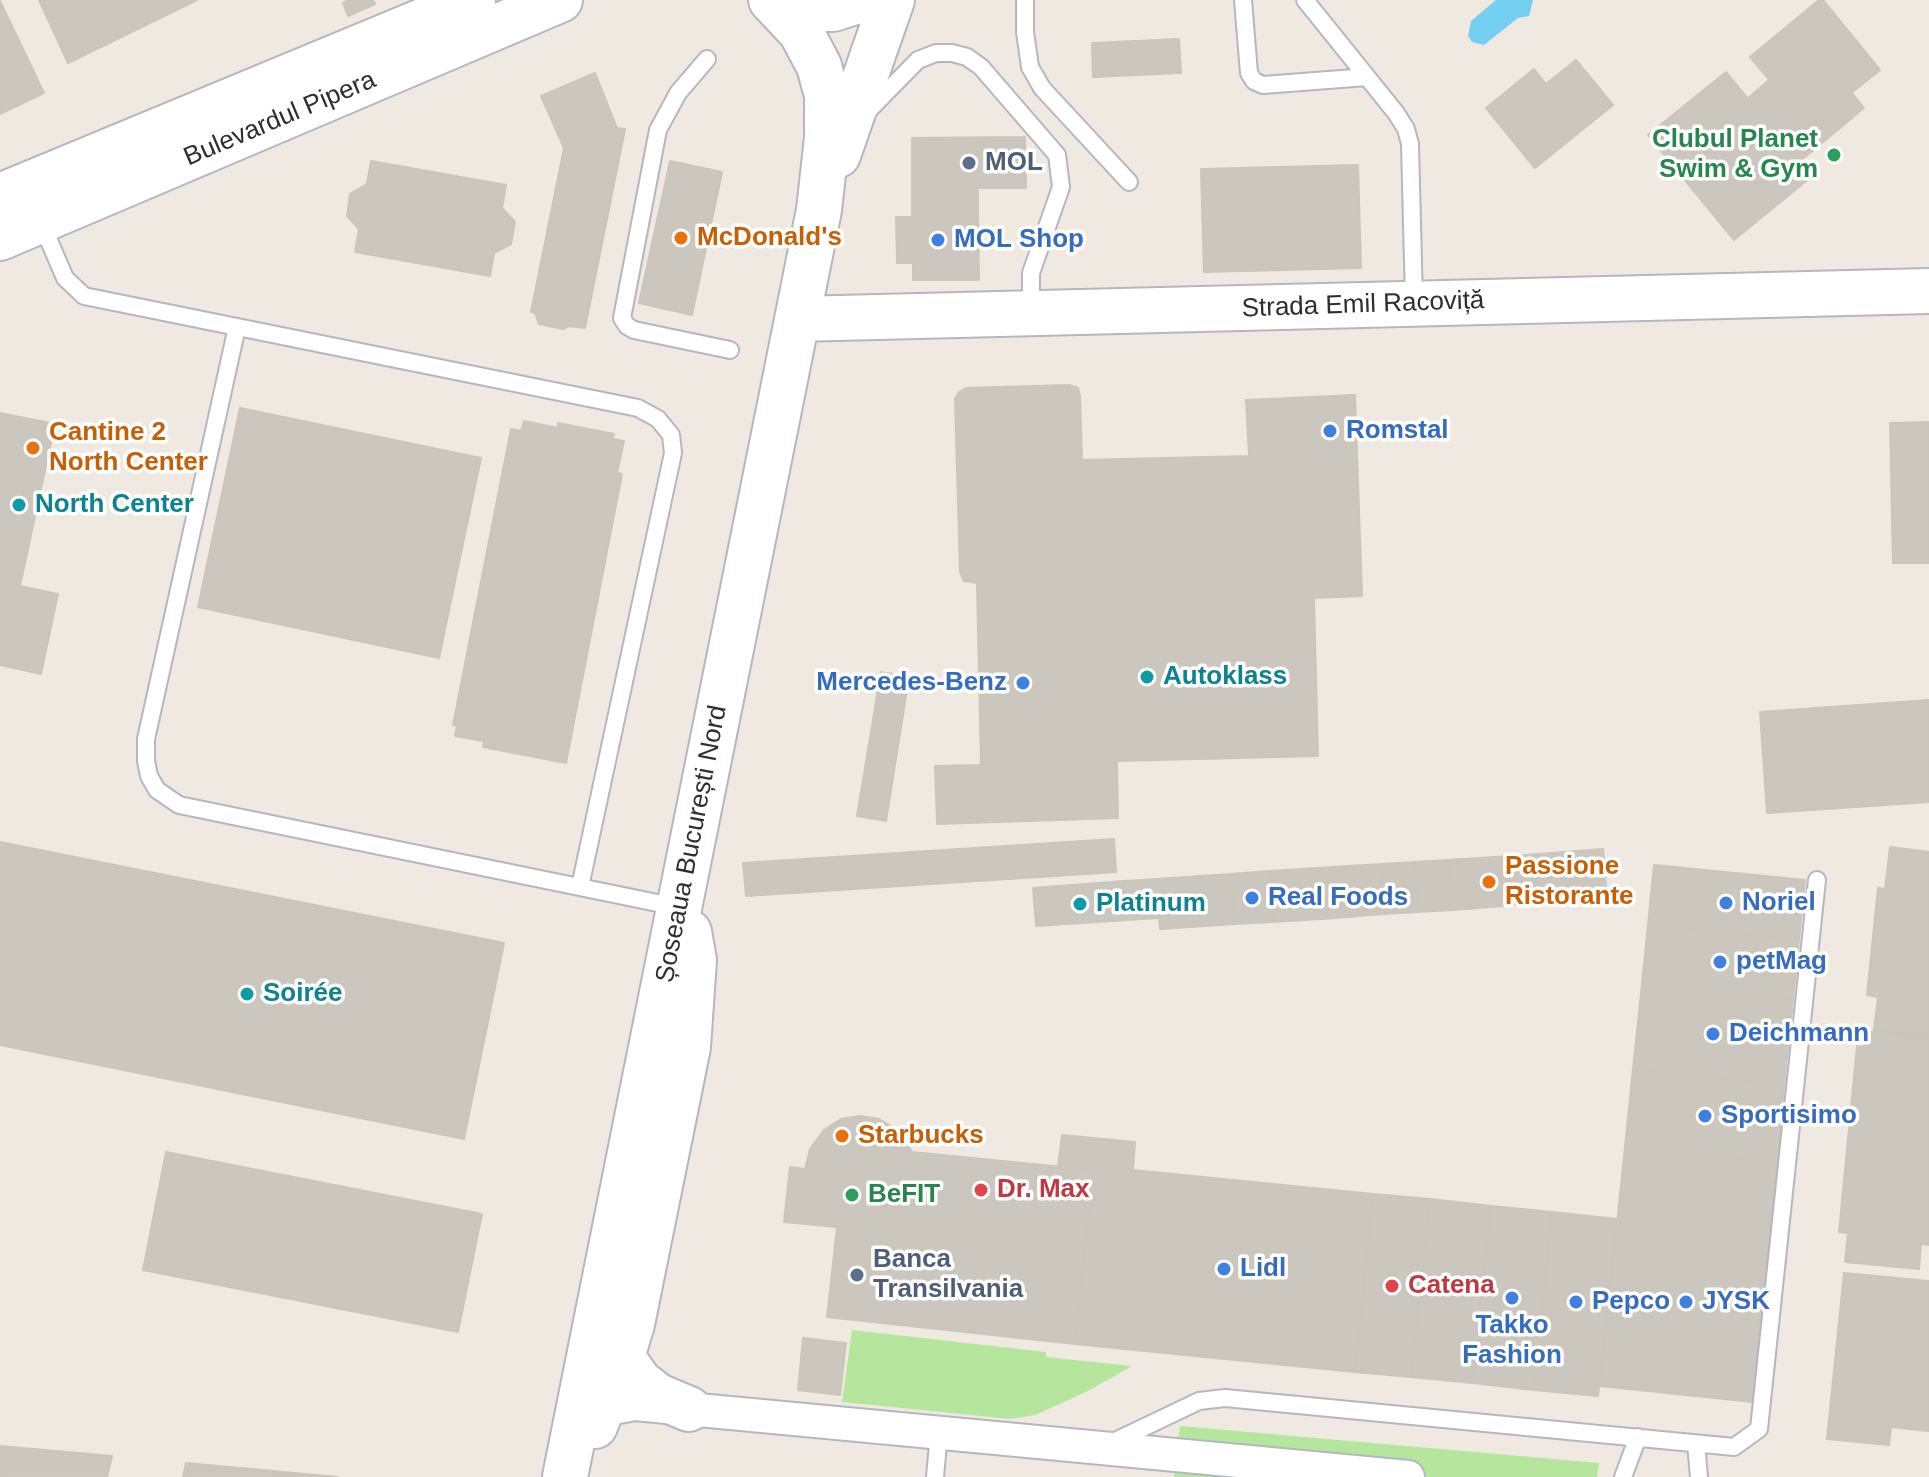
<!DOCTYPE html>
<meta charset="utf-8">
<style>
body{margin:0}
canvas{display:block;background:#efe9e1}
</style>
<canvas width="1929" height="1477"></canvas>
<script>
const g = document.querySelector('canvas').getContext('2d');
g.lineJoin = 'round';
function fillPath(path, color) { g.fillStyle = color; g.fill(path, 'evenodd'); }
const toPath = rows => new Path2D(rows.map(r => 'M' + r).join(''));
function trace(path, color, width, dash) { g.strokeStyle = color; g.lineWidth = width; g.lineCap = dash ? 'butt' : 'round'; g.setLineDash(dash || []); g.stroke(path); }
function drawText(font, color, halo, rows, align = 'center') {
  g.font = font + ' Arial,sans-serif'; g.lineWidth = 7; g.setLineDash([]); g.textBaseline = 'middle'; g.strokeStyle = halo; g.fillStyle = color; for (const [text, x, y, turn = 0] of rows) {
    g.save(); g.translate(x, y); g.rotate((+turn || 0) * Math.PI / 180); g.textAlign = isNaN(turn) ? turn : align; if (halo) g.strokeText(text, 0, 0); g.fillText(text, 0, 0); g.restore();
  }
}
fillPath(toPath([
 [852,1330,1046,1352,1046,1357,1132,1366,1086,1392,1035,1415,1010,1419,842,1402],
 [1180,1426,1599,1463,1597,1477,1174,1477]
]), '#b6e59e');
fillPath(toPath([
 [1496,0,1533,0,1529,16,1518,18,1484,45,1472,42,1468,36,1471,21]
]), '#75cff0');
const building = toPath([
 [39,0,197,0,68,63,39,0],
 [349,0,373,0,375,4,348,16,343,3,349,0],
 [1819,0,1823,0,1880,70,1809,127,1750,57,1819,0],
 [0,1,44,93,0,114,0,1],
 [1179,39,1181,73,1093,77,1092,43,1179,39],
 [1576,60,1613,105,1535,168,1486,108,1534,69,1546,84,1576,60],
 [1726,72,1811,177,1734,240,1648,135,1726,72],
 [595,73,617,128,625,129,585,328,569,326,563,329,539,324,535,313,531,312,564,148,541,96,595,73],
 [1769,80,1809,127,1852,93,1864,108,1799,162,1747,99,1769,80],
 [1025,137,1026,188,978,188,978,216,912,216,912,138,1025,137],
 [371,161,506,185,502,208,515,222,511,244,494,253,490,276,355,252,359,229,347,216,350,194,367,184,371,161],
 [670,161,722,172,692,315,639,303,670,161],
 [1358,165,1361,268,1204,272,1201,169,1358,165],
 [978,216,979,280,913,280,913,263,897,263,896,217,978,216],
 [1069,385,1078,388,1080,396,1082,460,1249,456,1246,400,1355,395,1362,596,1314,598,1318,756,1117,761,1118,818,937,824,935,766,981,765,977,583,964,581,960,572,955,399,959,392,966,388,1069,385],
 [240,408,481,458,439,658,198,607,240,408],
 [0,413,55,424,20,586,58,594,41,674,0,665,0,413],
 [524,421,558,428,558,423,614,434,613,439,624,441,617,473,622,474,566,763,483,747,484,741,455,736,457,726,453,725,511,429,521,431,524,421],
 [1929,422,1929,563,1893,563,1890,423,1929,422],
 [881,672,909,677,886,821,857,816,881,672],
 [1929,700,1929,802,1767,813,1760,712,1929,700],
 [1114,839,1116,872,746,896,743,863,1114,839],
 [0,842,504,943,464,1139,0,1045,0,842],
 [1890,847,1929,852,1929,1036,1874,1030,1878,997,1867,995,1878,888,1885,889,1890,847],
 [1603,849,1607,899,1529,904,1526,855,1603,849],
 [1526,855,1529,904,1452,910,1448,860,1526,855],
 [1448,860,1452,910,1418,912,1415,862,1448,860],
 [1415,862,1418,912,1385,914,1381,864,1415,862],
 [1381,864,1385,914,1369,915,1365,865,1381,864],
 [1365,865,1369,915,1337,918,1333,867,1365,865],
 [1654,865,1805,880,1799,940,1648,925,1654,865],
 [1333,867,1337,918,1273,922,1270,871,1333,867],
 [1270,871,1273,922,1235,924,1231,874,1270,871],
 [1231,874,1235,924,1160,929,1157,879,1231,874],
 [1157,879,1159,918,1127,920,1124,881,1157,879],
 [1124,881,1127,920,1036,926,1033,888,1124,881],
 [1648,925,1799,940,1793,999,1642,984,1648,925],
 [1642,984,1793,999,1784,1085,1633,1069,1642,984],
 [1865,1031,1929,1038,1929,1245,1921,1244,1919,1269,1845,1262,1848,1233,1839,1232,1857,1046,1864,1047,1865,1031],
 [1633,1069,1784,1085,1777,1162,1625,1147,1633,1069],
 [860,1116,879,1119,899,1131,912,1152,1093,1170,1075,1344,827,1317,837,1227,784,1222,790,1167,805,1169,810,1149,824,1130,841,1119,860,1116],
 [1062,1135,1135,1142,1133,1170,1373,1194,1355,1372,1075,1344,1093,1170,1058,1167,1062,1135],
 [1625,1147,1777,1162,1753,1402,1600,1386,1625,1147],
 [166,1152,482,1214,458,1332,143,1270,166,1152],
 [1373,1194,1430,1199,1411,1377,1355,1372,1373,1194],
 [1430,1199,1491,1206,1472,1383,1411,1377,1430,1199],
 [1491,1206,1552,1212,1534,1390,1472,1383,1491,1206],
 [1552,1212,1617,1219,1598,1396,1534,1390,1552,1212],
 [1844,1273,1929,1281,1929,1431,1891,1427,1889,1445,1827,1439,1844,1273],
 [803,1338,846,1343,840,1395,798,1390,803,1338],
 [0,1446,112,1456,107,1477,0,1477,0,1446],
 [186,1463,338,1477,183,1477,186,1463]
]);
fillPath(building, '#cbc7bf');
trace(building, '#cbc5ba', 2);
const lane = toPath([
 [1025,0,1025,32,1030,67,1042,88,1129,182],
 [1243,0,1249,73,1254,81,1263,85,1367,77],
 [1305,0,1396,113,1406,129,1410,144,1414,302],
 [707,59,678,93,658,130,622,318,627,326,634,330,730,350],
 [866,113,918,60,936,53,952,53,967,57,981,67,1057,155,1061,187,1031,273,1031,311],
 [41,222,65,278,84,296,638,408,658,419,671,435,673,453,580,887],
 [237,327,146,739,146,761,149,776,157,790,179,805,677,907],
 [1109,1444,1199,1401,1225,1398,1734,1447,1759,1429,1817,880],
 [1696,1444,1699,1477],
 [935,1477,939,1433],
 [1623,1477,1638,1437]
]);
const street = toPath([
 [589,1419,613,1408,635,1404,1408,1477]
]);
const secondary = toPath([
 [771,0,802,9,833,9,861,0],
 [838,155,892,0],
 [0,196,473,0],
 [0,238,560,0],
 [797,319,1929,291],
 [613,1334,622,1357,640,1382,658,1396,689,1409],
 [595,1426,622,1357,632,1324,688,1047,694,960,689,932],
 [565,1477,819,210,827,138,827,95,819,66,801,32,772,1]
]);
trace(lane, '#b4b7c1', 20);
trace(street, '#b4b7c1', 36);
trace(secondary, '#b4b7c1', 48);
trace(lane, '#fff', 16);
trace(street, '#fff', 32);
trace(secondary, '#fff', 44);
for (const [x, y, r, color] of [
 [1834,155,8,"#2e9e5b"],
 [969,163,8,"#5c6f8a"],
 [681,238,8,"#e8710a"],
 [938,240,8,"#3f7fe0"],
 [1330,431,8,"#3f7fe0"],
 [33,448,8,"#e8710a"],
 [19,505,8,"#0f9aa8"],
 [1147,677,8,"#0f9aa8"],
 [1023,683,8,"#3f7fe0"],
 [1489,882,8,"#e8710a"],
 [1252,898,8,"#3f7fe0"],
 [1726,903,8,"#3f7fe0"],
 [1080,904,8,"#0f9aa8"],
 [1720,962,8,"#3f7fe0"],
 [247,994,8,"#0f9aa8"],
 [1713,1034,8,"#3f7fe0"],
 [1705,1116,8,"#3f7fe0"],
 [842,1136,8,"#e8710a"],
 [981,1190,8,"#e0444e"],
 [852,1195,8,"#2e9e5b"],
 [1224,1269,8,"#3f7fe0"],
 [857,1275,8,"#5c6f8a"],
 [1392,1286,8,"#e0444e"],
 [1512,1298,8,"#3f7fe0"],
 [1576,1302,8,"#3f7fe0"],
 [1686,1302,8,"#3f7fe0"]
]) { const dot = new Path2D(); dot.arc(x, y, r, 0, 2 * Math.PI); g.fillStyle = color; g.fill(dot); trace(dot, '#fff', 3); }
drawText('26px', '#2e2e2e', '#fff', [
 ["Bulevardul Pipera",280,119,-23],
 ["Strada Emil Racoviță",1363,305,-2],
 ["Șoseaua București Nord",692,844,-79]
]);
drawText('bold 26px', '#27864d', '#fff', [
 ["Clubul Planet",1818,140],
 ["Swim & Gym",1818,170],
 ["BeFIT",868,1195,"left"]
], 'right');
drawText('bold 26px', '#4e5e75', '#fff', [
 ["MOL",985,163],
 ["Banca",873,1260],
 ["Transilvania",873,1290]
], 'left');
drawText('bold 26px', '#c56008', '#fff', [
 ["McDonald's",697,238],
 ["Cantine 2",49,433],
 ["North Center",49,463],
 ["Passione",1505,867],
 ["Ristorante",1505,897],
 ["Starbucks",858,1136]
], 'left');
drawText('bold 26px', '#366cbe', '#fff', [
 ["MOL Shop",954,240],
 ["Romstal",1346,431],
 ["Mercedes-Benz",1007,683,"right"],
 ["Real Foods",1268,898],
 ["Noriel",1742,903],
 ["petMag",1736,962],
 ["Deichmann",1729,1034],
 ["Sportisimo",1721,1116],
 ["Lidl",1240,1269],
 ["Pepco",1592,1302],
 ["JYSK",1702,1302],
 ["Takko",1512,1326,"center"],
 ["Fashion",1512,1356,"center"]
], 'left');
drawText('bold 26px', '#0d838f', '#fff', [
 ["North Center",35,505],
 ["Autoklass",1163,677],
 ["Platinum",1096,904],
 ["Soirée",263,994]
], 'left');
drawText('bold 26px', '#be3a42', '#fff', [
 ["Dr. Max",997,1190],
 ["Catena",1408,1286]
], 'left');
</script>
